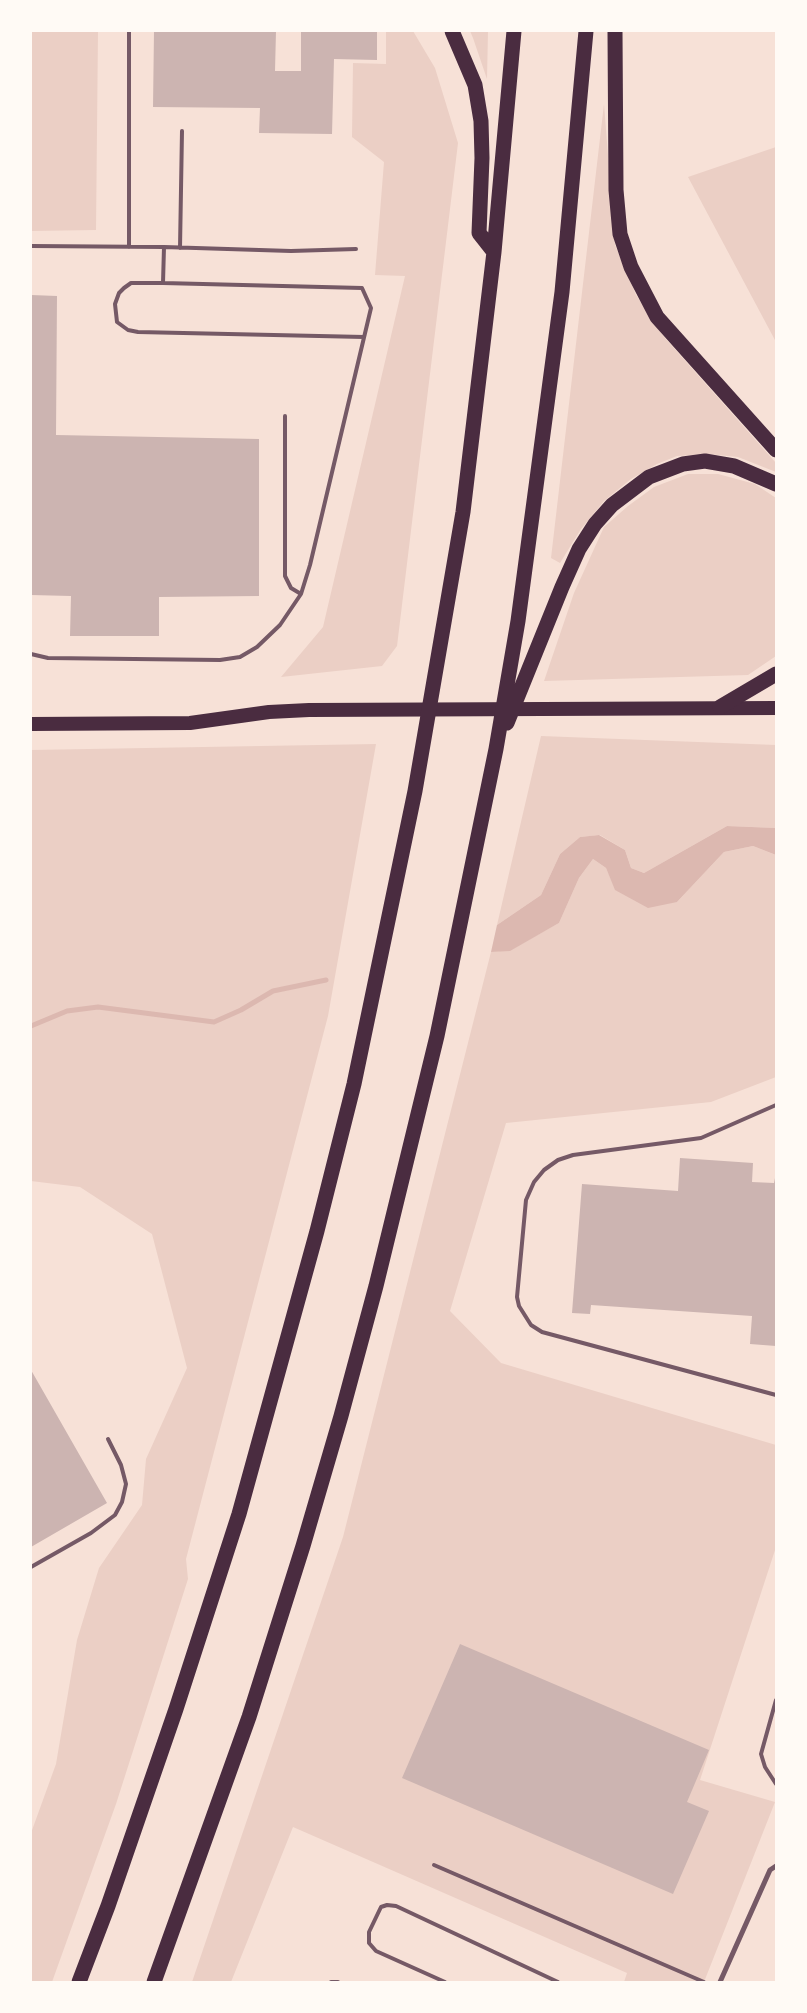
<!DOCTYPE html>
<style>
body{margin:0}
#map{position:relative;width:807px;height:2013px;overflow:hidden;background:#f7e1d7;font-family:"Source Sans 3",sans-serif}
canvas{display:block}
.frame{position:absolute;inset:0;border:32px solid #fffaf5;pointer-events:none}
</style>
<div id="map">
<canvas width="807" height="2013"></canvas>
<div class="frame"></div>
</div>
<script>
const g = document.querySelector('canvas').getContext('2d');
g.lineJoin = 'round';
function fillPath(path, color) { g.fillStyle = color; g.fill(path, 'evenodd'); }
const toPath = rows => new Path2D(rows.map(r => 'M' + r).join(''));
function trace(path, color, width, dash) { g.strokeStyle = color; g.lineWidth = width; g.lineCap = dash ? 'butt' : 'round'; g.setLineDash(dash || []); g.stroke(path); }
fillPath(toPath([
 [31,31,98,31,96,230,31,231],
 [386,31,413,31,435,68,458,143,397,646,382,666,281,677,323,627,405,276,375,275,384,162,352,137,353,63,386,64],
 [470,31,488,31,487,79,473,38],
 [604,104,615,245,636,295,665,338,776,463,776,472,738,457,708,454,677,456,657,464,631,479,604,501,581,529,560,563,551,558],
 [776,147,776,342,688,177],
 [688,474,718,474,755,484,776,498,776,656,748,675,544,681,574,593,604,527,628,506,654,487],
 [541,736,776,745,776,828,727,826,644,873,631,868,625,850,600,835,580,837,560,854,541,895,497,925],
 [376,744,328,1016,186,1559,188,1579,116,1804,52,1982,31,1982,31,1833,56,1764,77,1640,99,1568,142,1505,146,1459,187,1368,152,1234,80,1187,31,1181,31,750],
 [753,846,776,855,776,1077,711,1102,506,1123,450,1311,501,1363,776,1445,776,1547,700,1780,775,1802,704,1982,624,1982,627,1973,293,1827,231,1982,192,1982,343,1537,491,952,510,950,559,923,579,878,593,859,606,868,616,890,677,902,724,852]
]), '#ebcfc5');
fillPath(toPath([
 [727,826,776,828,776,855,753,846,724,852,677,902,648,908,615,890,606,868,593,859,579,878,559,923,510,951,491,952,497,925,541,895,560,854,580,837,599,835,625,850,631,868,644,873]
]), '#dcb8b0');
trace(toPath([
 [31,1026,67,1011,98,1007,214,1022,241,1010,273,991,326,980]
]), '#dcb8b0', 5);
fillPath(toPath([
 [154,31,276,31,275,71,301,71,301,31,377,31,377,60,334,59,332,134,259,133,260,108,153,107],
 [31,295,57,296,56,435,259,439,259,596,159,597,159,636,70,636,71,596,31,595],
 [680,1158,753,1163,752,1182,774,1183,776,1173,776,1346,750,1344,752,1316,591,1305,590,1314,572,1313,582,1184,678,1191],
 [31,1370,107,1503,31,1547],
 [460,1644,709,1750,687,1802,709,1811,673,1894,402,1778]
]), '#ccb4b1');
trace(toPath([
 [129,31,129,247],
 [31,246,164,247,163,283,362,288,371,308,310,565,301,594,280,625,257,647,240,657,220,660,48,658,31,654],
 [164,247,291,251,356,249],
 [180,248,182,131],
 [163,283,131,283,124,288,119,293,115,304,117,322,128,330,138,332,364,337],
 [285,416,285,576,291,588,301,594],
 [776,1105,701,1138,573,1155,558,1160,544,1170,534,1182,526,1200,517,1297,519,1306,531,1325,542,1332,776,1395],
 [31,1567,91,1533,115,1515,122,1502,126,1484,121,1465,108,1439],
 [776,1700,761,1754,765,1767,776,1784],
 [434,1865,704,1982],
 [331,1982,338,1982],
 [445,1982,376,1951,369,1943,369,1932,381,1907,387,1905,396,1906,558,1982]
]), '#755966', 4);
trace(toPath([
 [720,1982,770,1870,776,1866]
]), '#755966', 5);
trace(toPath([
 [31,724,190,723,269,712,309,710,776,708]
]), '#4a2c40', 14);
trace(toPath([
 [452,31,475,85,481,121,482,158,479,233,494,252],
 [615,31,616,190,620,234,631,267,657,317,776,450],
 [720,707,776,674],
 [507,723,562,587,579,549,595,524,612,505,649,477,683,464,705,461,734,466,776,484],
 [79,1982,108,1906,176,1709,239,1514,317,1231,354,1084,415,791,463,512,494,252,514,31],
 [154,1982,249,1717,303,1546,341,1416,376,1286,437,1036,496,749,518,621,562,292,586,31]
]), '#4a2c40', 15);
</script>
